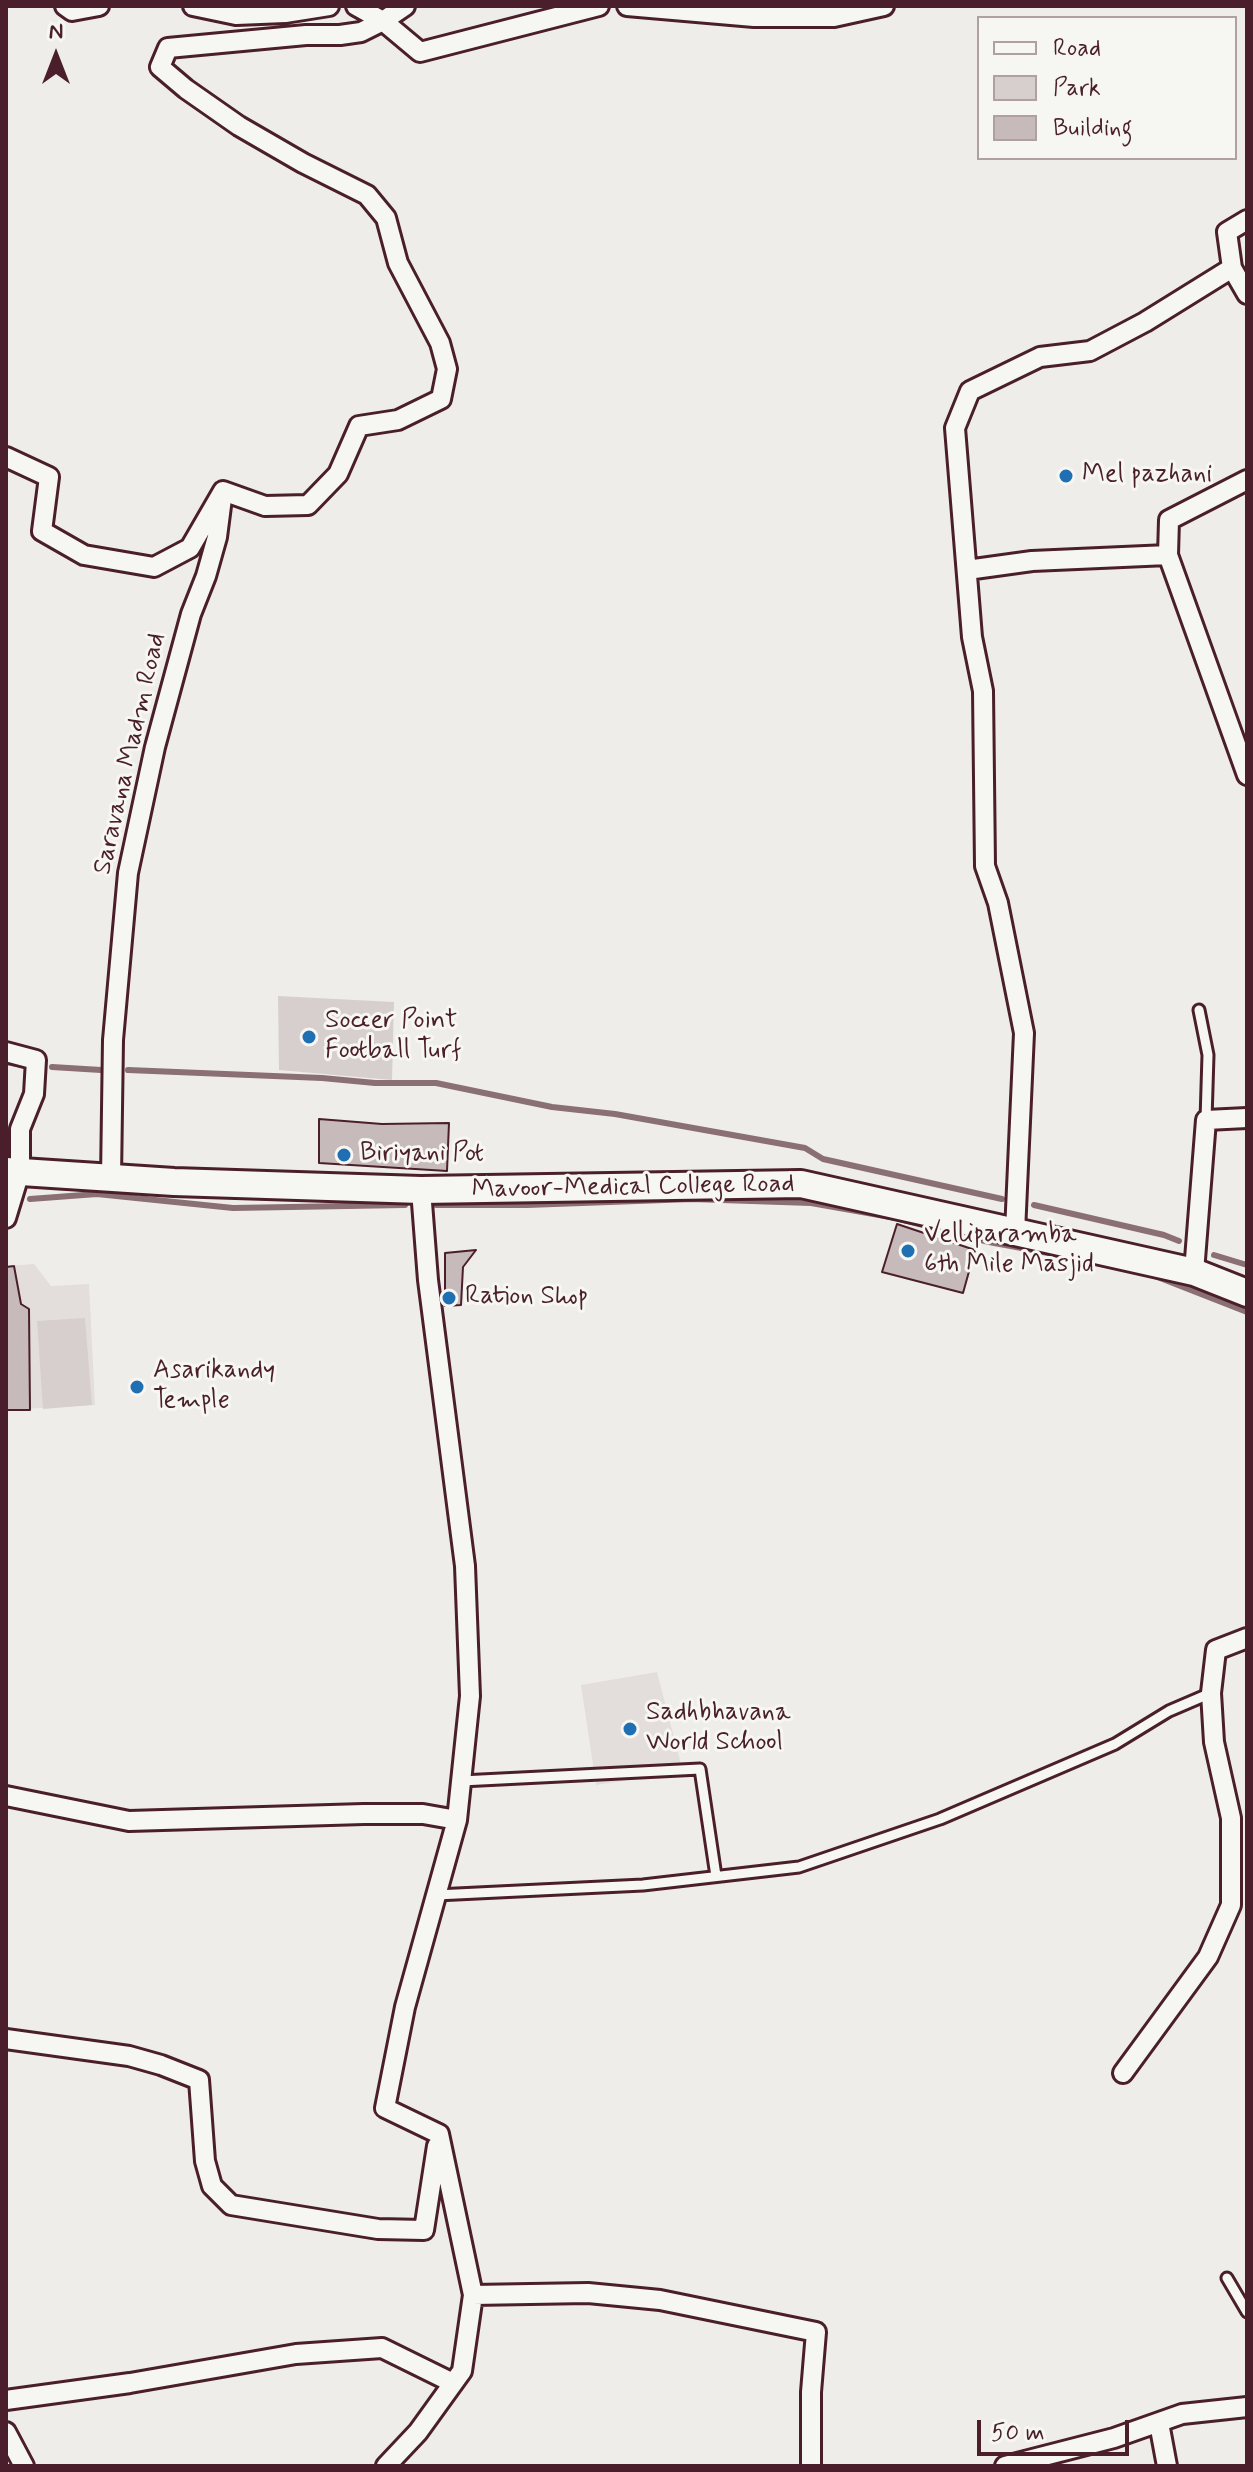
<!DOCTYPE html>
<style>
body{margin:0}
#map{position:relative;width:1253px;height:2472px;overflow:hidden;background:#efedea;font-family:Mynerve,sans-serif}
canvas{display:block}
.frame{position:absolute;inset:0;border:8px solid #4a1f2b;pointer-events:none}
.legend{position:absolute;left:977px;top:16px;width:260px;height:144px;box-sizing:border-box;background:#f6f6f2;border:2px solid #b1a0a2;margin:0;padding:10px 14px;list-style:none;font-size:24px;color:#4a1f2b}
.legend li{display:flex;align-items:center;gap:16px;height:40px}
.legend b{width:40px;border:2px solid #b1a0a2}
.north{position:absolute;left:16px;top:16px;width:80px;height:80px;-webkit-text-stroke:6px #f6f6f2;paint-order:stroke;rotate:0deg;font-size:22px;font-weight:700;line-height:32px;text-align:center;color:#4a1f2b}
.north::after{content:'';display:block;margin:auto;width:28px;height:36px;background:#4a1f2b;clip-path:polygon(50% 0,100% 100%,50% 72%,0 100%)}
.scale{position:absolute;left:977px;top:2420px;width:152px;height:36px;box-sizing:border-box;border:4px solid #4a1f2b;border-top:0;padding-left:10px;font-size:24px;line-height:28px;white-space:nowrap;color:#4a1f2b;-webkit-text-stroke:6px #f6f6f2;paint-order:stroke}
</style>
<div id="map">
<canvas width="1253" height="2472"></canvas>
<div class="frame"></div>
<ul class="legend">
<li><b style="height:10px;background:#f6f6f2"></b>Road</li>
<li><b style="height:22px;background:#d7cfce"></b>Park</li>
<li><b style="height:22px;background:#c6babb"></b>Building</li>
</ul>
<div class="north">N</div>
<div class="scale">50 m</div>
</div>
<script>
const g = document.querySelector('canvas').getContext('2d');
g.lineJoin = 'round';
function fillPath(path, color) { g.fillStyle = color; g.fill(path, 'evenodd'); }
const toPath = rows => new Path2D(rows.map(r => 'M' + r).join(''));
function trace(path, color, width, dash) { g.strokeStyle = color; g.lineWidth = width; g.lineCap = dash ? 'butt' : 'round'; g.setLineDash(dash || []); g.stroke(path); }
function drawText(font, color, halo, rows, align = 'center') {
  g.font = font + ' Mynerve,sans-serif'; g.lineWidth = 6; g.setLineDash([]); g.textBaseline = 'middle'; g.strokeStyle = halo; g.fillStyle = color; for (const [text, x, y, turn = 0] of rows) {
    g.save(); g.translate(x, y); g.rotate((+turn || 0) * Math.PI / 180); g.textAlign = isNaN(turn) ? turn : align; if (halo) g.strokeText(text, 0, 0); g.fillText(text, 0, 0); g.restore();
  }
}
fillPath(toPath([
 [34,1264,51,1286,89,1284,95,1405,6,1410,6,1266],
 [657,1672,683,1772,596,1785,581,1685]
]), '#e3dedc');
fillPath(toPath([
 [278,996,394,1002,392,1080,279,1070],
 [85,1318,92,1405,43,1409,37,1321]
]), '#d7cfce');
trace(toPath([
 [6,1062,22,1065],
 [52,1067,101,1070],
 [128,1070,322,1078,375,1083,436,1083,552,1107,615,1114,805,1148,823,1159,1002,1199],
 [30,1199,97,1194,233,1208,405,1205],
 [436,1205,527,1205,692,1199,811,1203,896,1218,989,1242,1070,1257],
 [1034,1205,1164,1235,1179,1241],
 [1214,1255,1247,1265],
 [1155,1276,1247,1312]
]), '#8a6f74', 6);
const building = toPath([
 [319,1119,382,1124,449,1123,447,1171,319,1163,319,1119],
 [897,1224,975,1250,963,1293,882,1272,897,1224],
 [476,1250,463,1267,461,1305,445,1306,445,1253,476,1250],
 [14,1266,21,1304,29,1309,30,1410,6,1410,6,1267,14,1266]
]);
fillPath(building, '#c6babb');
trace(building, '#4a1f2b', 2);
const service = toPath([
 [1199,1010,1208,1055,1206,1120],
 [461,1781,700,1769,716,1876],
 [436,1895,643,1885,799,1867,940,1819,1115,1744,1169,1711,1211,1693],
 [1227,2278,1247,2312]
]);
const minor = toPath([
 [65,6,72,11,99,6],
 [193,6,236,15,285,13,329,6],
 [356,6,383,21,405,6],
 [627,6,754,17,834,17,884,6],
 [1232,268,1247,294],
 [6,457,49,477,42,531,84,555,154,567,190,548,223,491,265,506,308,505,338,474,359,426,398,420,441,399,447,369,440,343,398,263,386,218,367,195,303,163,239,126,186,89,160,67,168,48,306,35,340,35,361,32,383,21,420,52,599,6],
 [1168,555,1247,775],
 [967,570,1032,561,1168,555,1169,520,1247,480],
 [6,1052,36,1060,34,1094,20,1129,20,1172,6,1218],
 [111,1178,113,1040,128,873,155,747,191,614,206,576,217,537,222,498],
 [1015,1232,1024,1033,998,903,985,866,983,691,972,637,955,428,970,391,1040,357,1090,351,1145,322,1232,268,1227,232,1247,220],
 [1194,1272,1206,1120,1247,1118],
 [6,1796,129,1821,364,1814,423,1814,457,1820],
 [6,2039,129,2056,161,2065,199,2080,205,2161,212,2186,231,2205,378,2229,424,2230,437,2146],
 [1123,2073,1208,1957,1231,1905,1231,1818,1214,1742,1211,1693,1216,1650,1247,1638],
 [473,2295,588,2293,660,2300,816,2332,811,2392,811,2466],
 [6,2400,130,2383,296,2354,382,2348,453,2383],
 [1159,2423,1167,2466],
 [6,2432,24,2466],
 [386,2466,418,2432,462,2371,473,2295,439,2134,385,2108,405,2007,457,1820,470,1696,465,1566,428,1280,421,1190],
 [1005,2466,1114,2438,1182,2414,1247,2407]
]);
const secondary = toPath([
 [6,1171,174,1182,421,1190,801,1184,1194,1272,1247,1293]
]);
trace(service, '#4a1f2b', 15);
trace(minor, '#4a1f2b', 24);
trace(secondary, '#4a1f2b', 32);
trace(service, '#f6f6f2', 9);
trace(minor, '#f6f6f2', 18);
trace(secondary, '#f6f6f2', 26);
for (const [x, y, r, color] of [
 [1066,476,8,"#1f6fb2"],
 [309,1037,8,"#1f6fb2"],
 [344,1155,8,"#1f6fb2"],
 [908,1251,8,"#1f6fb2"],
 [449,1298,8,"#1f6fb2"],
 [137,1387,8,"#1f6fb2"],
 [630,1729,8,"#1f6fb2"]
]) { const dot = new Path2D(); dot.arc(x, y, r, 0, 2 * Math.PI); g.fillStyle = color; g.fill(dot); trace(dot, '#f6f6f2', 3); }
drawText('26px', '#4a1f2b', '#f6f6f2', [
 ["Mel pazhani",1082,476],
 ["Soccer Point",325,1022],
 ["Football Turf",325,1052],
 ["Biriyani Pot",360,1155],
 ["Velliparamba",924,1236],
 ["6th Mile Masjid",924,1266],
 ["Ration Shop",465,1298],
 ["Asarikandy",153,1372],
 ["Temple",153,1402],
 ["Sadhbhavana",646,1714],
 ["World School",646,1744]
], 'left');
drawText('26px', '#4a1f2b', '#f6f6f2', [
 ["Saravana Madm Road",131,754,-77],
 ["Mavoor-Medical College Road",633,1188,-1]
]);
</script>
